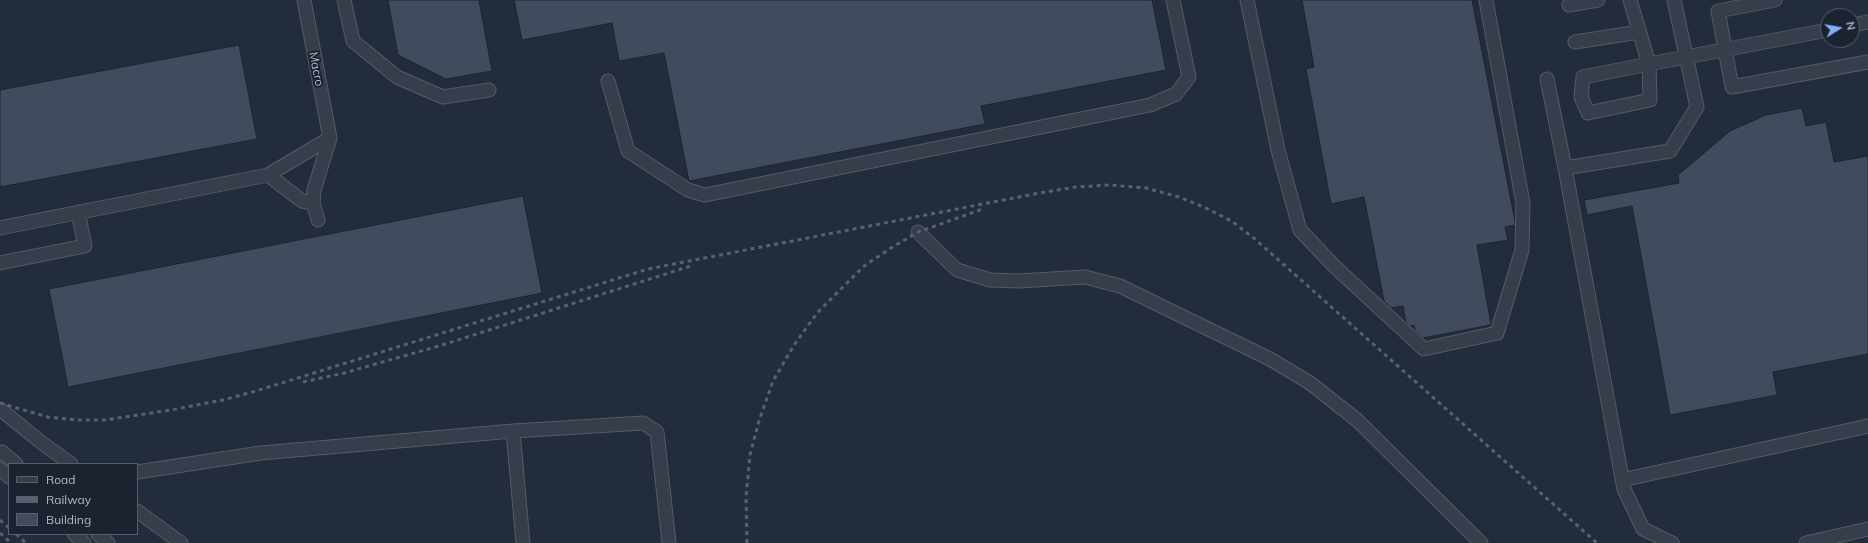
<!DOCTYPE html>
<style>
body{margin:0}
#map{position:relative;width:1868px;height:543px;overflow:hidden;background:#222c3b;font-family:Mulish,sans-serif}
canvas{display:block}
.legend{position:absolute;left:8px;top:463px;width:130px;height:72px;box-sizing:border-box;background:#1b2330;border:1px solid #575f6c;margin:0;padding:5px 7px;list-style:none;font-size:12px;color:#b1b8c7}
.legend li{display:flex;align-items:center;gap:8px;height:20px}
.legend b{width:20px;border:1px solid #575f6c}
.north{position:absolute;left:1820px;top:8px;width:40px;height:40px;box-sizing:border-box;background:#1b2330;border:1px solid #575f6c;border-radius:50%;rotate:79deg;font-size:11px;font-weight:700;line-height:16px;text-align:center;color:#b1b8c7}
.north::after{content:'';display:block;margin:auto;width:14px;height:18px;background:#84adf8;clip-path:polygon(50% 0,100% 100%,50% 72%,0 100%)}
</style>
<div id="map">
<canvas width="1868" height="543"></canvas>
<ul class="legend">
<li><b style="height:5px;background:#363e4b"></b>Road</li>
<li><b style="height:5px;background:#576172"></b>Railway</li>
<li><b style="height:11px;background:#414b5d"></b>Building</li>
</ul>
<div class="north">N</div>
</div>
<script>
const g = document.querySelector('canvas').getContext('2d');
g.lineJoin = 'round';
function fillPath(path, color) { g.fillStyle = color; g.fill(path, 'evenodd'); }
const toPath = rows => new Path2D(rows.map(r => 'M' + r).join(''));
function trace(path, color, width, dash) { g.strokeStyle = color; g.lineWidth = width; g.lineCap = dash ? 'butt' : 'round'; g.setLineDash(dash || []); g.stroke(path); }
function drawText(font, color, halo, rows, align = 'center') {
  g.font = font + ' Mulish,sans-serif'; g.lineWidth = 4; g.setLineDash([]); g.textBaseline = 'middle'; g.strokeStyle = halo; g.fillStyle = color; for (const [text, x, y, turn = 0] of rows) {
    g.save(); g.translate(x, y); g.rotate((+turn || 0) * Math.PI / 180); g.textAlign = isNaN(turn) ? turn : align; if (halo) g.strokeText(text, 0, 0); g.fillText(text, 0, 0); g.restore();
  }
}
const building = toPath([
 [388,0,479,0,492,71,446,79,398,55,388,0],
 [514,0,1152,0,1166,70,981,106,985,124,689,181,664,53,619,61,612,23,522,40,514,0],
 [1302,0,1472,0,1515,221,1515,225,1505,227,1508,240,1477,245,1491,325,1423,338,1415,330,1414,325,1410,326,1406,322,1403,306,1391,308,1384,301,1364,197,1331,204,1306,69,1314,67,1302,0],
 [239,45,257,139,0,187,0,90,239,45],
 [1802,108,1806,126,1826,122,1834,162,1868,156,1868,354,1773,372,1777,395,1670,415,1632,206,1587,215,1584,200,1679,183,1678,175,1730,131,1766,115,1802,108],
 [523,196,542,293,68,387,49,289,523,196]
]);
fillPath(building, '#414b5d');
trace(building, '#1d2532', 1);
const minor = toPath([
 [344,0,353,41,397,77,443,97,489,90],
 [1247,0,1278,150,1300,230,1334,266,1424,349,1497,333,1522,250,1523,203,1486,0],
 [1630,0,1649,64,1828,30],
 [1775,0,1718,11,1732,87,1868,62],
 [1569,5,1598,0],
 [1852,25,1868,22],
 [1575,42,1639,32],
 [1649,64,1650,100,1588,113,1581,97,1583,77,1649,64],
 [1547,79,1565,168],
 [608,81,628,151,688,190,705,195,1150,105,1176,94,1189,77,1173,0],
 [268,175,302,201,313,203,314,190,330,138,304,0],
 [313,203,318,220],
 [0,228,268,175,330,138],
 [918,232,957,270,990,280,1019,281,1085,277,1120,286,1270,359,1310,383,1357,420,1481,543],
 [0,263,85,246,78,212],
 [0,409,42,443,71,464],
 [513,431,523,543],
 [2,452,16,464],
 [0,469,9,477],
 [137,472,261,453,513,431,643,423,657,432,669,543],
 [1622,480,1868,426],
 [137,511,181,543],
 [74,534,84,543],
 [98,534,108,543],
 [1672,543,1643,529,1624,489,1565,168,1670,151,1697,107,1674,0],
 [1806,543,1868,529]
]);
trace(minor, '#545b69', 15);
trace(minor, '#363e4b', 13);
trace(toPath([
 [303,382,344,373,439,346,694,265],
 [0,403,48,417,76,420,105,420,171,410,223,400,256,391,648,269,1034,194,1076,187,1110,185,1146,188,1179,197,1208,209,1233,222,1256,240,1597,543],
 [0,520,9,528],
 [0,533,11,543],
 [16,534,26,543],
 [747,543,746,497,750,455,759,421,773,381,794,345,817,313,864,266,891,248,918,232,983,209]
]), '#576172', 3, [4, 4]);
drawText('12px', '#b1b8c7', '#1b2330', [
 ["Macro",316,69,79]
]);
</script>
